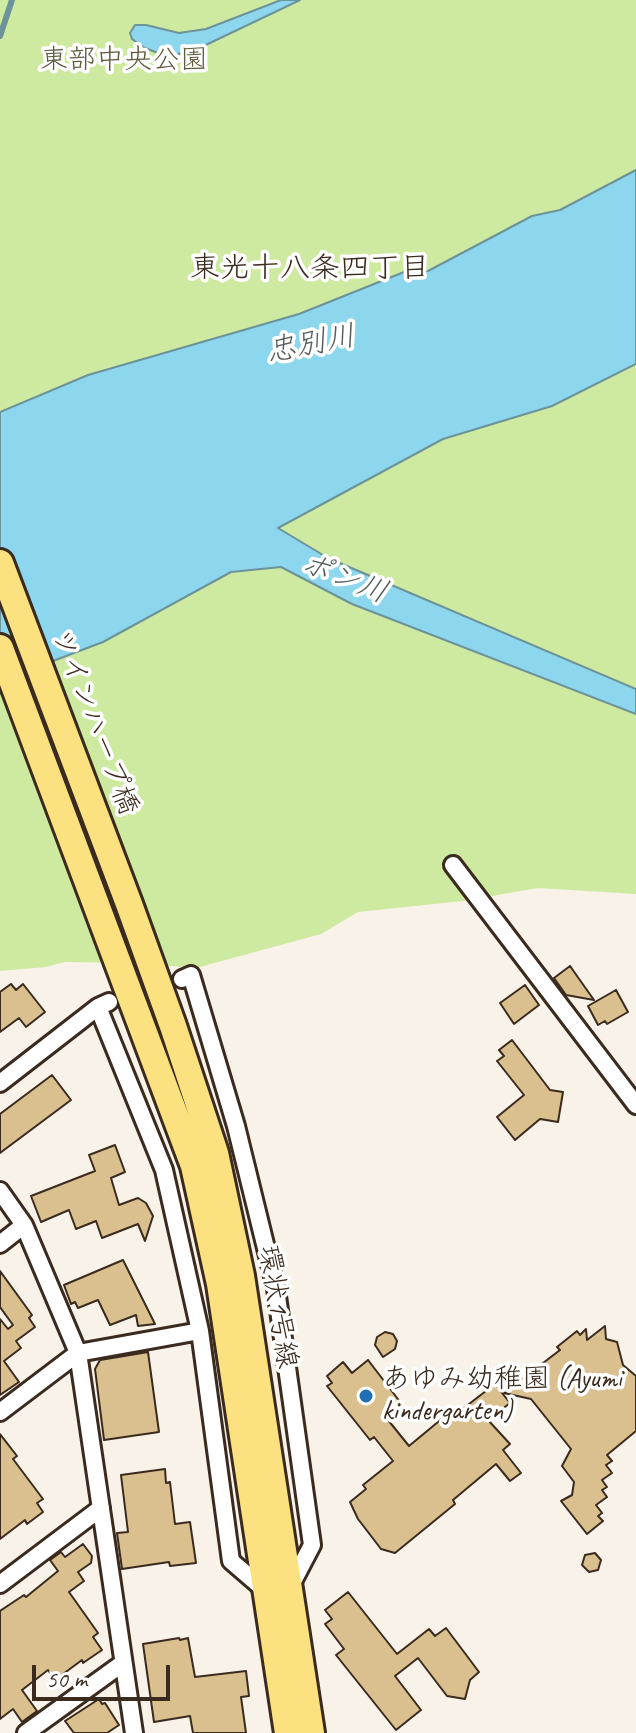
<!DOCTYPE html>
<meta charset="utf-8">
<style>
body{margin:0}
#map{position:relative;width:636px;height:1733px;overflow:hidden;background:#f8f2e9;font-family:Caveat,sans-serif}
canvas{display:block}
.scale{position:absolute;left:32px;top:1665px;width:138px;height:36px;box-sizing:border-box;border:4px solid #3b2a1e;border-top:0;padding-left:10px;font-size:24px;line-height:28px;white-space:nowrap;color:#3b2a1e;-webkit-text-stroke:6px #fff;paint-order:stroke}
</style>
<div id="map">
<canvas width="636" height="1733"></canvas>
<div class="scale">50 m</div>
</div>
<script>
const g = document.querySelector('canvas').getContext('2d');
g.lineJoin = 'round';
function fillPath(path, color) { g.fillStyle = color; g.fill(path, 'evenodd'); }
const toPath = rows => new Path2D(rows.map(r => 'M' + r).join(''));
function trace(path, color, width, dash) { g.strokeStyle = color; g.lineWidth = width; g.lineCap = dash ? 'butt' : 'round'; g.setLineDash(dash || []); g.stroke(path); }
function drawText(font, color, halo, rows, align = 'center') {
  g.font = font + ' Caveat,"Klee One",sans-serif'; g.lineWidth = 7; g.setLineDash([]); g.textBaseline = 'middle'; g.strokeStyle = halo; g.fillStyle = color; for (const [text, x, y, turn = 0] of rows) {
    g.save(); g.translate(x, y); g.rotate((+turn || 0) * Math.PI / 180); g.textAlign = isNaN(turn) ? turn : align; if (halo) g.strokeText(text, 0, 0); g.fillText(text, 0, 0); g.restore();
  }
}
fillPath(toPath([
 [0,0,636,0,636,170,560,210,532,216,428,271,404,272,299,314,88,375,0,412],
 [636,362,636,894,538,888,463,901,358,912,321,934,196,968,132,963,64,962,46,967,0,971,0,510]
]), '#ceeaa0');
const water = toPath([
 [281,0,300,0,189,53,163,55,145,48,132,39,130,33,135,25,146,25,179,33,206,29,281,0],
 [636,170,636,364,552,406,443,439,278,528,328,558,636,689,636,714,352,604,281,567,231,572,103,642,0,681,0,412,88,375,299,314,404,272,428,271,532,216,560,210,636,170]
]);
fillPath(water, '#8cd7ed');
trace(water, '#6c929a', 2);
trace(toPath([
 [0,36,12,0]
]), '#6c929a', 6);
const building = toPath([
 [570,966,594,1000,566,995,554,978,570,966],
 [11,984,16,990,23,984,45,1012,26,1027,19,1018,0,1032,0,992,11,984],
 [525,985,539,1005,514,1024,500,1003,525,985],
 [616,990,628,1012,607,1024,605,1021,598,1025,588,1006,616,990],
 [512,1040,550,1090,563,1092,558,1122,540,1119,515,1140,497,1117,524,1095,497,1061,504,1056,499,1050,512,1040],
 [52,1075,71,1100,0,1153,0,1114,52,1075],
 [115,1145,125,1172,111,1178,119,1205,138,1198,146,1203,153,1216,145,1241,138,1224,102,1238,96,1221,76,1229,69,1210,41,1222,31,1196,95,1171,89,1155,115,1145],
 [123,1260,155,1324,138,1326,136,1315,110,1325,98,1300,78,1308,75,1302,71,1304,64,1285,123,1260],
 [0,1271,32,1315,29,1318,35,1327,16,1341,21,1348,4,1361,19,1382,0,1395,0,1319,8,1329,13,1325,0,1307,0,1271],
 [605,1326,606,1339,617,1342,623,1365,636,1376,636,1431,607,1455,612,1461,606,1465,612,1473,602,1480,607,1487,602,1490,607,1497,596,1505,602,1513,598,1516,603,1521,587,1534,561,1501,572,1495,574,1482,562,1466,571,1449,531,1399,504,1393,560,1350,557,1347,577,1331,580,1335,586,1329,587,1340,605,1326],
 [385,1332,393,1334,397,1341,395,1349,383,1357,375,1345,377,1337,385,1332],
 [148,1352,159,1432,104,1440,95,1369,100,1360,148,1352],
 [368,1360,404,1407,388,1420,409,1446,444,1417,447,1421,495,1384,510,1403,488,1420,510,1444,503,1450,521,1473,510,1481,496,1464,453,1500,455,1504,395,1553,381,1549,358,1519,350,1502,366,1489,363,1485,393,1461,374,1437,370,1440,327,1386,332,1383,327,1376,343,1362,352,1373,368,1360],
 [0,1434,17,1456,13,1459,43,1499,37,1503,43,1512,27,1524,25,1520,0,1539,0,1434],
 [165,1469,166,1483,170,1482,175,1524,190,1522,196,1563,170,1566,169,1562,122,1569,117,1533,128,1532,121,1475,165,1469],
 [83,1544,92,1556,91,1563,78,1572,84,1581,69,1592,98,1633,93,1637,102,1650,83,1663,82,1660,55,1680,48,1670,22,1690,37,1711,22,1722,13,1709,0,1719,0,1611,24,1595,26,1597,58,1571,50,1560,61,1552,65,1557,83,1544],
 [595,1553,601,1560,598,1570,589,1572,582,1565,585,1555,595,1553],
 [348,1592,397,1654,429,1629,435,1636,446,1628,479,1672,470,1680,465,1699,447,1696,418,1658,395,1676,421,1710,396,1730,336,1655,344,1649,325,1624,332,1619,325,1610,348,1592],
 [179,1638,180,1640,188,1638,195,1677,246,1671,249,1696,241,1697,246,1733,193,1733,190,1716,154,1722,143,1644,179,1638],
 [99,1699,102,1704,105,1703,119,1725,107,1733,74,1733,65,1721,99,1699]
]);
fillPath(building, '#dac08f');
trace(building, '#3b2a1e', 2);
const street = toPath([
 [453,865,636,1105],
 [182,979,191,975,236,1126,276,1289,312,1545,289,1589],
 [109,1002,98,1007,164,1170,200,1331,231,1561,267,1592],
 [0,1083,98,1007],
 [0,1191,24,1225,78,1353,134,1733],
 [0,1244,24,1225],
 [0,1412,78,1353,200,1331],
 [0,1584,101,1508],
 [26,1733,123,1663]
]);
const primary = toPath([
 [0,563,129,904,173,1026,215,1153,241,1276,311,1733],
 [0,648,194,1166,220,1284,288,1733]
]);
trace(street, '#3b2a1e', 22);
trace(primary, '#3b2a1e', 32);
trace(street, '#fff', 16);
trace(primary, '#fbe180', 26);
for (const [x, y, r, color] of [
 [366,1396,8,"#1f6fb2"]
]) { const dot = new Path2D(); dot.arc(x, y, r, 0, 2 * Math.PI); g.fillStyle = color; g.fill(dot); trace(dot, '#fff', 3); }
drawText('28px', '#605a3e', '#fff', [
 ["東部中央公園",124,61]
]);
drawText('28px', '#3b2a1e', '#fff', [
 ["ツインハープ橋",94,722,69],
 ["環状1号線",277,1307,81]
]);
drawText('28px', '#3b2a1e', '#fff', [
 ["あゆみ幼稚園 (Ayumi",382,1380],
 ["kindergarten)",382,1412]
], 'left');
drawText('30px', '#3b2a1e', '#fff', [
 ["東光十八条四丁目",310,269]
]);
drawText('italic 30px', '#535e5c', '#fff', [
 ["忠別川",311,345,-11],
 ["ポン川",344,579,21]
]);
</script>
